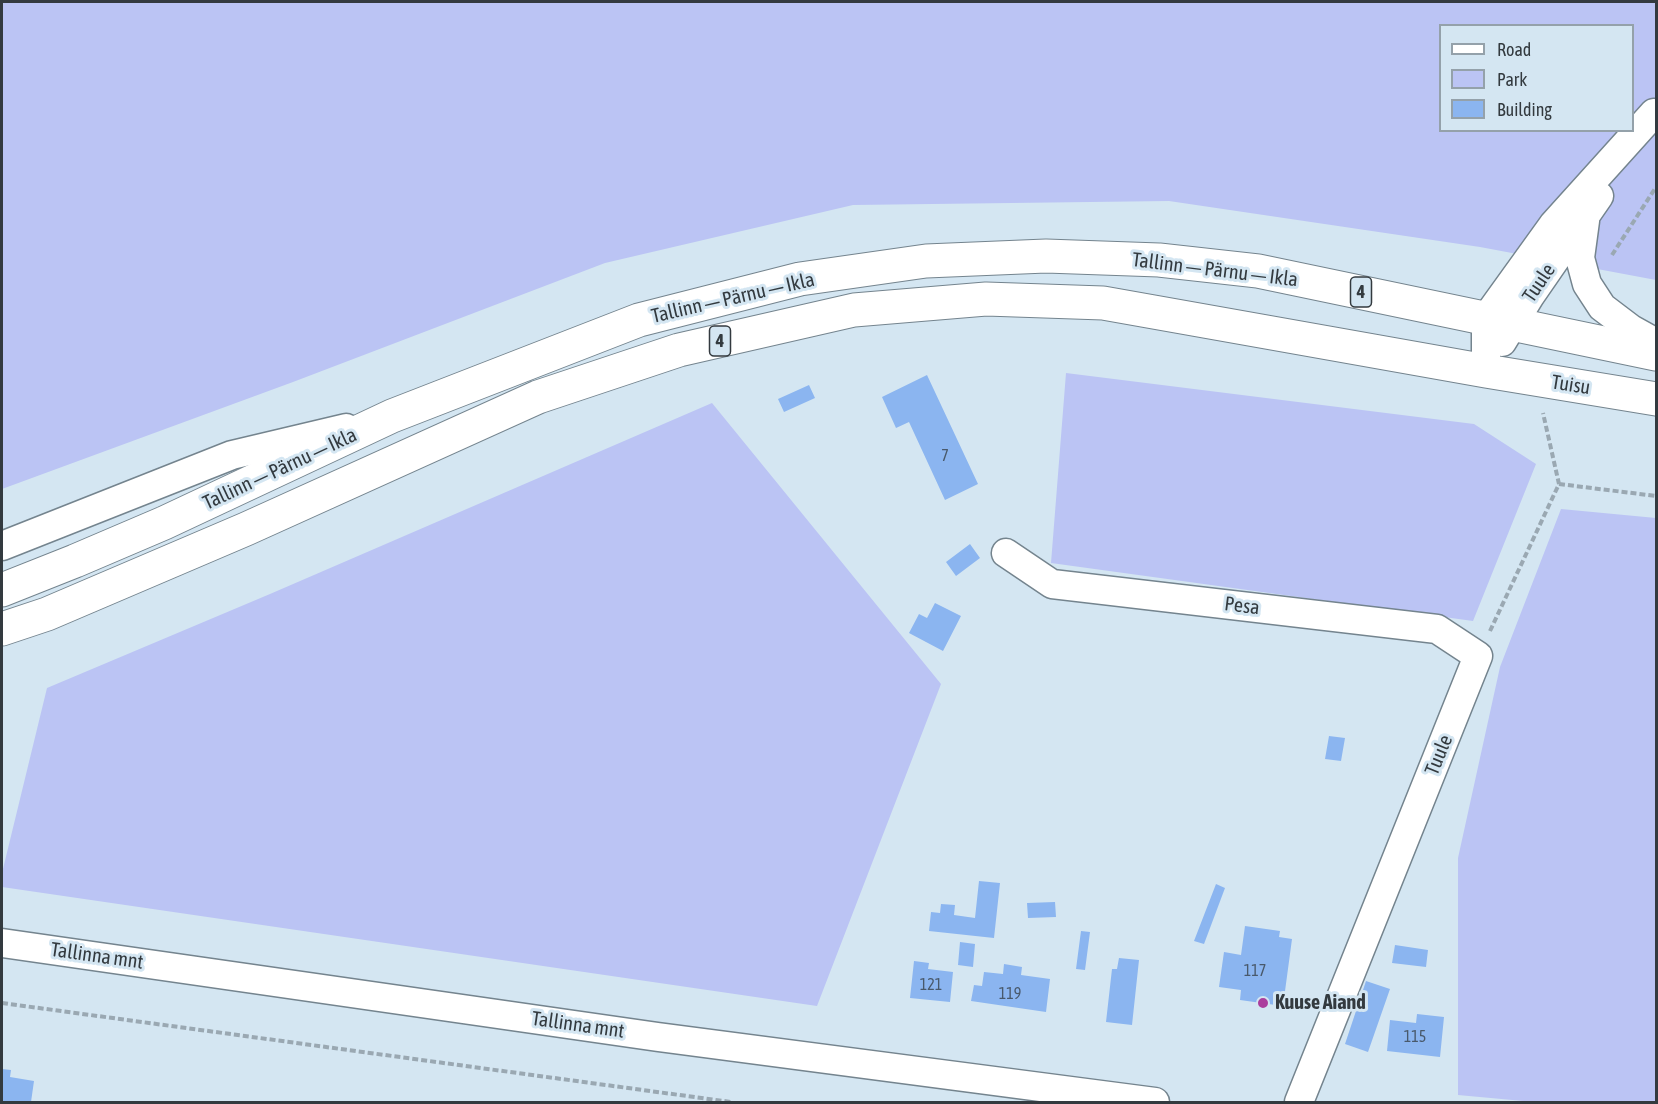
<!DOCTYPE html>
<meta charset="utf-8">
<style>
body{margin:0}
#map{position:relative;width:1658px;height:1104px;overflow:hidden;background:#d4e6f2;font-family:"Asap Condensed",sans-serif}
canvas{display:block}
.frame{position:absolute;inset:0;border:3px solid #333a3f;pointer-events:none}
.legend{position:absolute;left:1439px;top:24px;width:195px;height:108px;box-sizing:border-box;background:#d4e6f2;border:2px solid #94a1aa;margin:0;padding:8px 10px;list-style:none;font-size:18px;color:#333a3f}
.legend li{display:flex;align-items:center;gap:12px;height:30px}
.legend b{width:30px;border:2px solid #94a1aa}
</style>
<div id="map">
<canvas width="1658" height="1104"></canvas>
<div class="frame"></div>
<ul class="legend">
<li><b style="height:8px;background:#fff"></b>Road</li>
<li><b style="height:16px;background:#bbc4f4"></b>Park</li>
<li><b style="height:16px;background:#8bb5f0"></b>Building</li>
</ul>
</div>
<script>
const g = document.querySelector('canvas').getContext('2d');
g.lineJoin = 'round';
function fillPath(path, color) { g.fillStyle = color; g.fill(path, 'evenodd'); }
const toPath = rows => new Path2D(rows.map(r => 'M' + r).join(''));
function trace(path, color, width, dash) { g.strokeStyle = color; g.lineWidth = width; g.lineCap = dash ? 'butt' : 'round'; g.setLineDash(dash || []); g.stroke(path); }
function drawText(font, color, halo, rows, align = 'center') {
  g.font = font + ' "Asap Condensed",sans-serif'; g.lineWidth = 6; g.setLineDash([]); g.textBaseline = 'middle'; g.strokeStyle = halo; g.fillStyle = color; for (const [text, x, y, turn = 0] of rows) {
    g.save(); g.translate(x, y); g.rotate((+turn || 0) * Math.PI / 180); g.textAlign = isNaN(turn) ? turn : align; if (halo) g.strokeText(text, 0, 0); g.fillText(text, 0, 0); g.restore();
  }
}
fillPath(toPath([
 [2,2,1656,2,1656,280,1480,247,1169,201,853,205,605,263,293,382,2,489],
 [1440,26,1632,26,1632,130,1440,130],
 [1066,373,1474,424,1536,464,1473,621,1051,563],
 [712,403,941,684,817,1006,2,887,2,873,47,688,270,594],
 [1561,509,1656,518,1656,1102,1534,1102,1458,1095,1458,858,1500,667]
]), '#bbc4f4');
fillPath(toPath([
 [927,375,978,484,945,500,909,422,896,428,882,397],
 [809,385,815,398,784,412,778,399],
 [970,544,980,558,956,576,946,562],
 [935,603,961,616,943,651,909,633,919,614,927,618],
 [1329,736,1345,738,1341,761,1325,759],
 [979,881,1000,883,994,938,929,931,931,912,940,913,941,904,955,905,954,915,975,918],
 [1216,884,1225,888,1204,944,1194,941],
 [1055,902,1056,917,1028,918,1027,903],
 [1245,926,1280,931,1279,937,1292,939,1283,1006,1240,1000,1241,990,1219,987,1224,952,1241,955],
 [1081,931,1090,932,1085,970,1076,969],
 [960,942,975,944,973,967,958,965],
 [1395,945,1428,950,1426,967,1392,963],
 [1119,958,1139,960,1132,1025,1106,1022,1112,969,1117,969],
 [914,961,929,963,928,969,953,972,950,1002,910,998],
 [1004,964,1022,967,1021,975,1050,979,1046,1012,971,1001,974,985,982,986,984,972,1003,974],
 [1366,981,1390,989,1368,1052,1345,1044],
 [1417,1014,1444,1017,1440,1057,1387,1051,1390,1020,1416,1023],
 [2,1069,11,1070,10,1077,34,1081,31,1102,2,1102]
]), '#8bb5f0');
const minor = toPath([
 [1585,221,1580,258,1587,284,1602,307,1631,329,1656,343],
 [1502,342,1530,296,1599,196],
 [1486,371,1486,318,1553,225,1654,113],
 [2,546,232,455,346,428],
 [1006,553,1052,584,1437,629,1478,656,1299,1102],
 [2,943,658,1037,1155,1102]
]);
const highway = toPath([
 [2,590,75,561,164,523,392,416,639,320,800,279,926,261,1046,256,1159,260,1258,271,1656,354],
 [2,629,47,614,246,529,538,397,679,350,854,310,986,299,1103,303,1486,371,1656,399]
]);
trace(minor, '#74848e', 31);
trace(highway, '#74848e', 35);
trace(toPath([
 [1612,255,1656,187],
 [1559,484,1656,496],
 [1490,631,1559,484,1543,413],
 [2,1003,731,1102]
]), '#9aa8b2', 4, [6, 3]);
trace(minor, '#fff', 28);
trace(highway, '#fff', 33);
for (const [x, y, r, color] of [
 [1263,1003,6,"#ab3e9d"]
]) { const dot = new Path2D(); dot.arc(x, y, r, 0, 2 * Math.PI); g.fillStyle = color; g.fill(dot); trace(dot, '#d4e6f2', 2); }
drawText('16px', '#49596b', null, [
 ["7",945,456],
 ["117",1255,971],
 ["121",931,985],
 ["119",1010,994],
 ["115",1415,1037]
]);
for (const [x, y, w] of [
 [1361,292,21],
 [720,341,21]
]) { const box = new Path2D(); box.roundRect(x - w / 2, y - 15, w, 30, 4.5); g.fillStyle = '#d4e6f2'; g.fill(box); trace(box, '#333a3f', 1.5); }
drawText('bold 18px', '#333a3f', null, [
 ["4",1361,292],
 ["4",720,341]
]);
drawText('20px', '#333a3f', '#d4e6f2', [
 ["Tallinn — Pärnu — Ikla",1215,270,7],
 ["Tuule",1539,283,-56],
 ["Tallinn — Pärnu — Ikla",733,298,-13],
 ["Tuisu",1571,385,9],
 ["Tallinn — Pärnu — Ikla",280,469,-25],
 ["Pesa",1242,606,7],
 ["Tuule",1439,755,-68],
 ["Tallinna mnt",97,956,8],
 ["Tallinna mnt",578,1025,8]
]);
drawText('bold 20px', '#333a3f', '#d4e6f2', [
 ["Kuuse Aiand",1275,1003]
], 'left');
</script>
